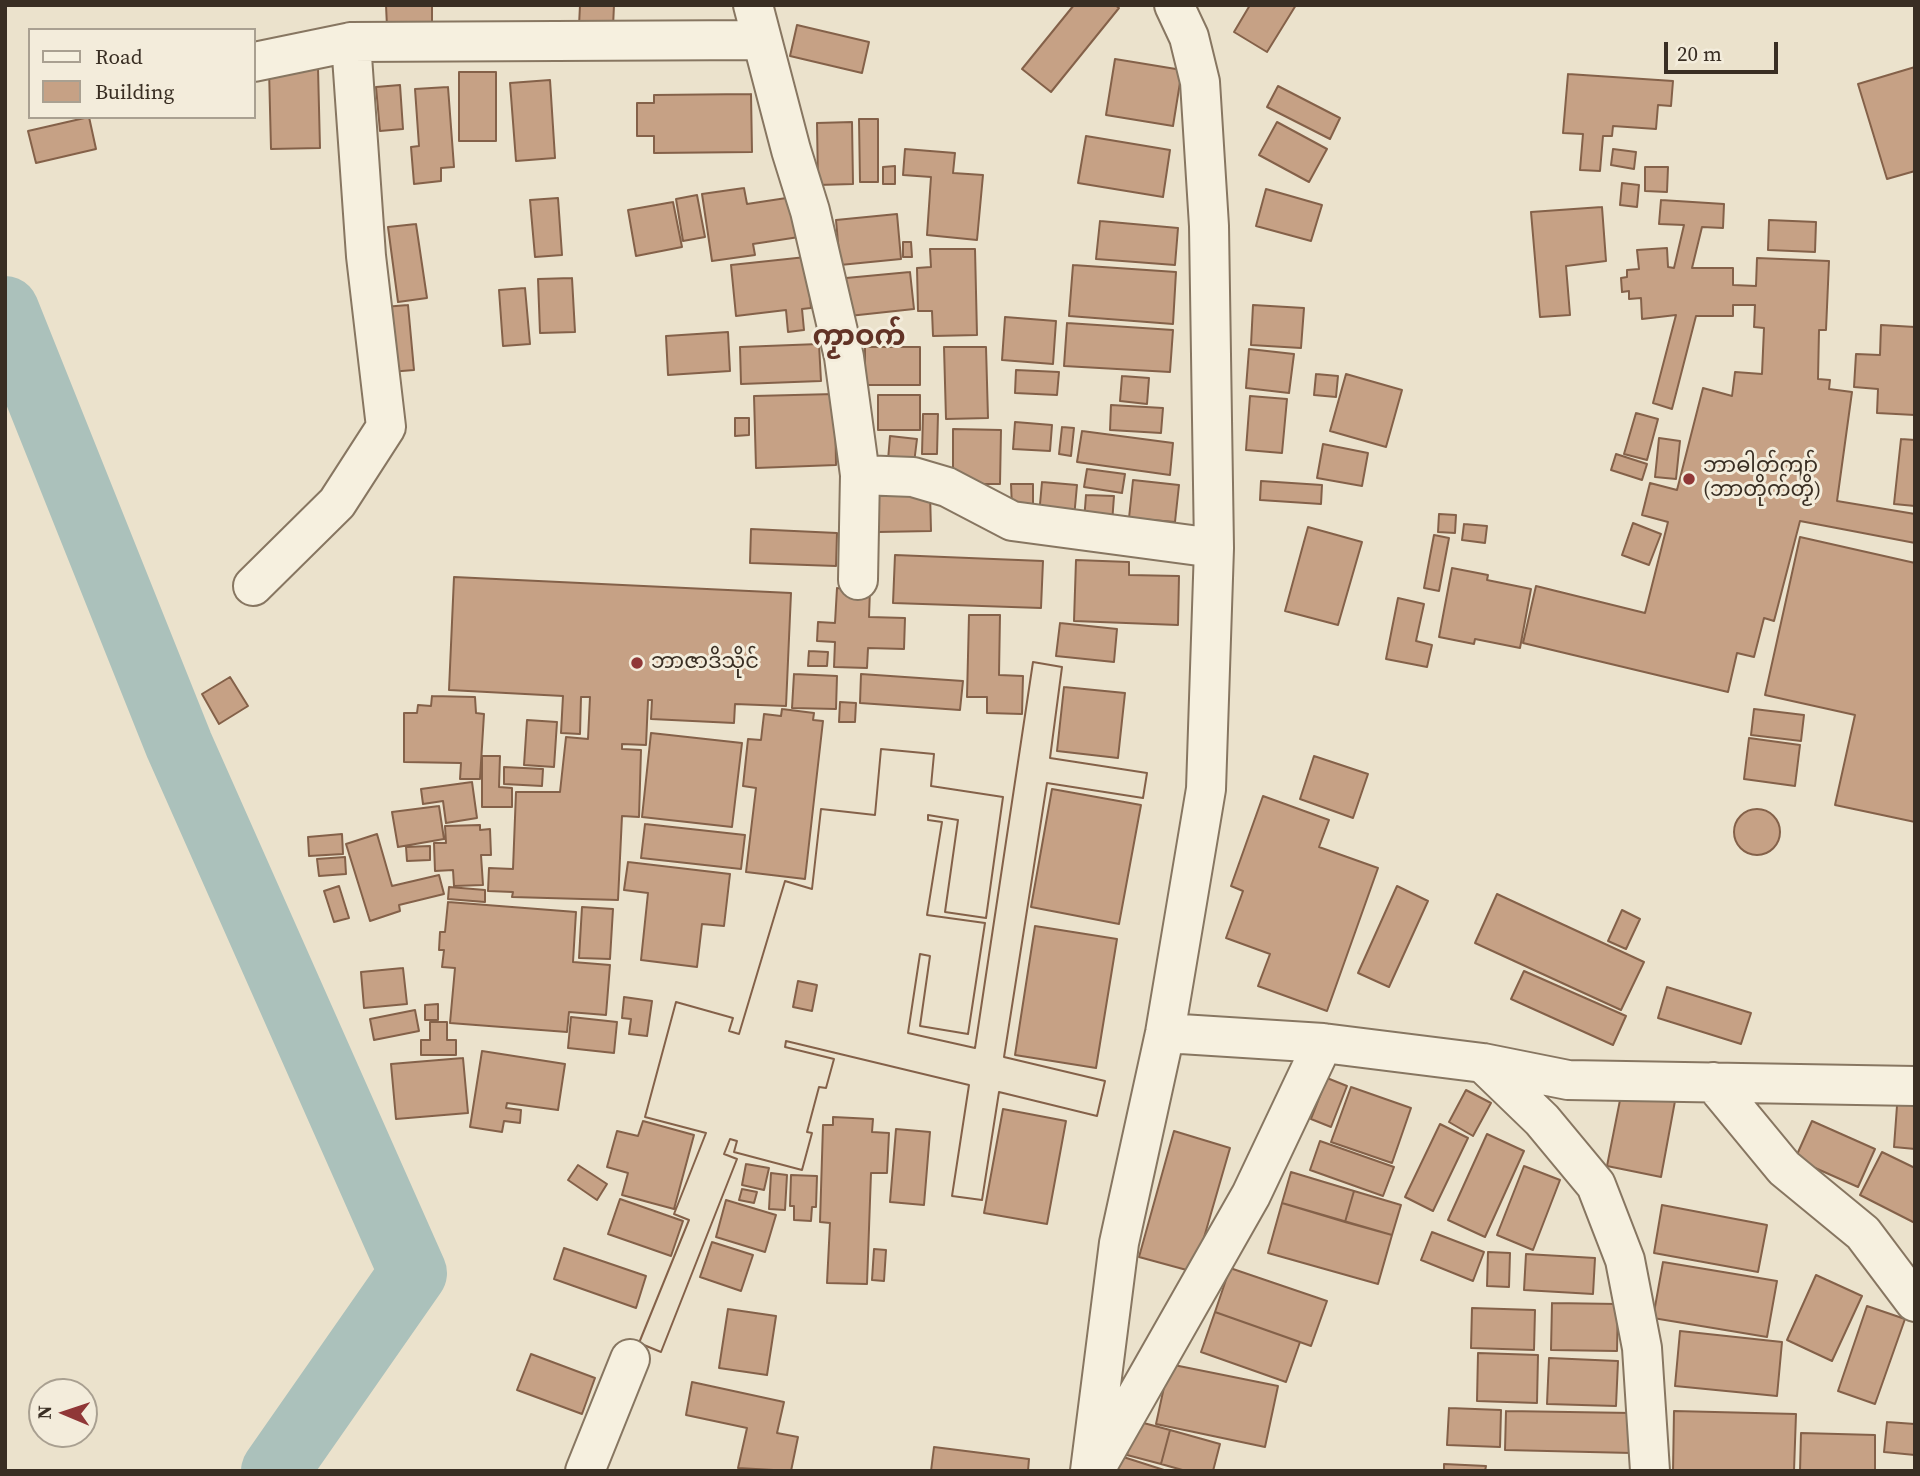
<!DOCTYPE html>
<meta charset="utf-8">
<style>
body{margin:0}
#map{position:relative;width:1920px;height:1476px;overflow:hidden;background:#ebe2cc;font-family:"Source Serif 4",serif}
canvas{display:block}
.frame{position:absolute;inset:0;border:7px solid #392e23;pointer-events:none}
.legend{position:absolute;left:28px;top:28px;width:228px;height:91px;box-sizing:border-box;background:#f3ecdb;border:2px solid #a9a091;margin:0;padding:9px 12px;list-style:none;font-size:21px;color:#392e23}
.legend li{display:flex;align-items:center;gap:14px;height:35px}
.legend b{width:35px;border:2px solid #a9a091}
.north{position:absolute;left:28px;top:1378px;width:70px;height:70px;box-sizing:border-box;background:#f3ecdb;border:2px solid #a9a091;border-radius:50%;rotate:272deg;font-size:19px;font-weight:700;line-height:28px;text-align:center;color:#392e23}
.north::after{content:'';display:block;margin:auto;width:24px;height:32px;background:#903737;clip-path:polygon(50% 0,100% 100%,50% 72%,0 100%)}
.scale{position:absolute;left:1664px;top:42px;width:114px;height:32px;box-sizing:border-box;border:4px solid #392e23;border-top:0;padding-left:9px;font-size:21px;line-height:24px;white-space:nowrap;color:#392e23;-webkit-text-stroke:5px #f3ecdb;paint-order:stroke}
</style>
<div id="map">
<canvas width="1920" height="1476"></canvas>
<div class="frame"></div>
<ul class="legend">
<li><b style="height:9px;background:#f6f0df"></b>Road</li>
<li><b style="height:19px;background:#c6a185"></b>Building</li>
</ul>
<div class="north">N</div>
<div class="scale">20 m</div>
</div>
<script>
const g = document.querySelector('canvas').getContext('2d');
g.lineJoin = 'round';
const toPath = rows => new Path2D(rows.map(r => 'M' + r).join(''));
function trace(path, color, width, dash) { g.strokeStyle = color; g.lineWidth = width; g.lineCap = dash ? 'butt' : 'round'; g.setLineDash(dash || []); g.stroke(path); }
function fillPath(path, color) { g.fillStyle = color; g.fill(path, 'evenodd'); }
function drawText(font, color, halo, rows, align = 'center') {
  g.font = font + ' "Source Serif 4","Noto Sans Myanmar",serif'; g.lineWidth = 6; g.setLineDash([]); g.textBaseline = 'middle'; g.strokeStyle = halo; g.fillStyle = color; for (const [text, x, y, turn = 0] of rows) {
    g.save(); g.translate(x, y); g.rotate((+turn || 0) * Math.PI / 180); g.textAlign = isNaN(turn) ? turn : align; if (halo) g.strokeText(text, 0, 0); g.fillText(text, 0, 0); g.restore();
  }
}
trace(toPath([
 [5,310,179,745,413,1273,275,1471]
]), '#abc1bb', 68);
const building = toPath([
 [386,5,432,5,432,27,387,27,386,5],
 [580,5,614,5,613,27,579,26,580,5],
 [1074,5,1115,5,1119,8,1051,92,1022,69,1074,5],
 [1250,5,1296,5,1267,52,1234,32,1250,5],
 [797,25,869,42,862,73,790,56,797,25],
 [1115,59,1182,70,1173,126,1106,115,1115,59],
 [1915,67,1915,171,1887,179,1858,84,1915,67],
 [318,68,320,148,271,149,269,69,318,68],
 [459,72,496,72,496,141,459,141,459,72],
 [1568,74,1673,81,1671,106,1658,105,1656,129,1613,126,1612,136,1603,136,1600,171,1580,170,1583,134,1563,133,1568,74],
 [550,80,555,158,516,161,510,83,550,80],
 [400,85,403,129,380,131,376,87,400,85],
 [1278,86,1340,118,1330,139,1267,107,1278,86],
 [448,87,454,167,441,168,441,181,414,184,411,147,419,146,415,89,448,87],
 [751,94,752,152,654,153,654,136,637,136,637,103,654,103,654,95,751,94],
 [89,117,96,149,36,163,28,131,89,117],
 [859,119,878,119,878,182,860,182,859,119],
 [852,122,853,184,818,185,817,123,852,122],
 [1277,122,1327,149,1309,182,1259,155,1277,122],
 [1086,136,1170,150,1163,197,1078,183,1086,136],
 [905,149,955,153,953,173,983,175,977,240,927,235,931,177,903,175,905,149],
 [1613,149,1636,152,1634,169,1611,165,1613,149],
 [895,166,895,184,883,184,883,167,895,166],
 [1645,167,1668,167,1667,192,1645,191,1645,167],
 [1622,183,1639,185,1637,207,1620,205,1622,183],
 [744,188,747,204,793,197,799,237,753,244,755,255,712,261,702,194,744,188],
 [1266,189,1322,205,1311,241,1256,226,1266,189],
 [697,195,705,237,683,241,676,199,697,195],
 [558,198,562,255,535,257,530,200,558,198],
 [1661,200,1724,204,1723,228,1702,227,1692,268,1733,268,1733,285,1756,286,1757,258,1829,261,1826,330,1819,330,1818,379,1830,380,1829,389,1852,392,1837,501,1915,514,1915,543,1800,521,1774,621,1764,618,1754,657,1737,653,1728,692,1523,643,1536,586,1645,613,1668,522,1642,515,1650,483,1677,490,1703,388,1732,396,1735,372,1762,374,1764,328,1754,327,1755,305,1733,305,1733,316,1696,316,1672,409,1653,403,1676,315,1642,319,1641,298,1629,299,1629,291,1622,292,1621,278,1627,277,1627,270,1639,269,1637,250,1667,248,1668,267,1674,268,1684,225,1659,224,1661,200],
 [673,202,682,247,636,256,628,210,673,202],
 [1602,207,1606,261,1566,266,1570,315,1540,317,1531,212,1602,207],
 [897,214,901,259,840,265,836,220,897,214],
 [1769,220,1816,222,1815,252,1768,250,1769,220],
 [1100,221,1178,228,1175,265,1096,259,1100,221],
 [416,224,427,298,398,302,388,227,416,224],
 [903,242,911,242,912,257,903,257,903,242],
 [930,249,975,249,977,335,933,336,932,311,918,311,917,268,931,267,930,249],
 [806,257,811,308,802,309,804,330,788,332,786,310,736,316,731,265,806,257],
 [1073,265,1176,272,1173,324,1069,316,1073,265],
 [910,272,914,309,849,316,846,278,910,272],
 [572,278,575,332,540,333,538,279,572,278],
 [525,288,530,344,503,346,499,290,525,288],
 [408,305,414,370,365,374,360,309,408,305],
 [1253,305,1304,308,1301,348,1251,345,1253,305],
 [1005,317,1056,321,1053,364,1002,360,1005,317],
 [1067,323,1173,330,1170,372,1064,366,1067,323],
 [1881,325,1915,327,1915,415,1877,413,1878,389,1854,387,1856,354,1880,355,1881,325],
 [728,332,730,371,668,375,666,336,728,332],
 [819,344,821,381,741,384,740,347,819,344],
 [865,347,920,347,920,385,865,385,865,347],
 [944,347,986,347,988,418,946,419,944,347],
 [1249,349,1294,354,1289,393,1246,388,1249,349],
 [1016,370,1059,372,1057,395,1015,393,1016,370],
 [1316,374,1338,376,1336,397,1314,395,1316,374],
 [1346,374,1402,390,1386,447,1330,431,1346,374],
 [1122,376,1149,378,1147,404,1120,401,1122,376],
 [835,394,836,465,756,468,754,396,835,394],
 [878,395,920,395,920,430,878,430,878,395],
 [1250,396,1287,399,1282,453,1246,450,1250,396],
 [1111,405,1163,408,1161,433,1110,430,1111,405],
 [1636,413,1658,419,1647,460,1624,454,1636,413],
 [923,414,938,414,937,454,922,454,923,414],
 [735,418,749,418,749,435,735,436,735,418],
 [1015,422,1052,425,1050,451,1013,449,1015,422],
 [1062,427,1074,428,1071,456,1059,454,1062,427],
 [953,429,1001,430,1000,484,953,484,953,429],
 [1082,431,1173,443,1170,475,1077,462,1082,431],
 [890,436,917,439,914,463,888,460,890,436],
 [1659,438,1680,441,1676,479,1655,477,1659,438],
 [1901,439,1915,440,1915,506,1894,504,1901,439],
 [1323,444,1368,453,1362,486,1317,478,1323,444],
 [1616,454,1647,464,1642,480,1611,470,1616,454],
 [1087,469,1125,474,1122,493,1084,487,1087,469],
 [1133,480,1179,485,1175,522,1129,518,1133,480],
 [1261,481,1322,485,1321,504,1260,500,1261,481],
 [1042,482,1077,485,1074,518,1039,515,1042,482],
 [1011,484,1033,484,1033,508,1012,508,1011,484],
 [877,492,930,492,931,531,878,532,877,492],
 [1086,495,1114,496,1112,523,1084,521,1086,495],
 [1439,514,1456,515,1455,533,1438,532,1439,514],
 [1633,523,1661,534,1649,565,1622,555,1633,523],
 [1464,524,1487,526,1485,543,1462,540,1464,524],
 [1308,527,1362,542,1338,625,1285,611,1308,527],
 [751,529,837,533,836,566,750,563,751,529],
 [1434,535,1449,538,1439,591,1424,588,1434,535],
 [1800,537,1915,563,1915,822,1835,805,1855,715,1765,695,1800,537],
 [895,555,1043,561,1041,608,893,603,895,555],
 [1076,560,1129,562,1129,575,1179,576,1178,625,1074,621,1076,560],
 [1452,568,1488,575,1487,580,1531,589,1520,648,1475,639,1474,644,1439,637,1452,568],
 [454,577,791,593,786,706,735,704,734,723,651,719,652,700,648,700,646,745,622,744,622,749,641,750,639,817,622,816,618,900,512,897,513,892,488,891,489,868,513,869,516,792,560,792,566,737,588,739,590,697,581,697,580,734,561,733,563,696,449,690,454,577],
 [837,588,870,589,869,617,905,618,904,649,868,648,867,668,834,667,835,642,817,641,818,622,835,623,837,588],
 [1398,598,1424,604,1416,641,1432,645,1427,667,1386,659,1398,598],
 [969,615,1000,615,999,675,1023,676,1022,714,987,713,987,697,967,697,969,615],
 [1060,623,1117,629,1114,662,1056,656,1060,623],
 [809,651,828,652,827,666,808,666,809,651],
 [1033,662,1062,667,1050,758,1147,773,1143,798,1047,783,1004,1057,1105,1081,1097,1116,999,1092,982,1200,952,1196,969,1085,786,1041,785,1047,834,1059,826,1088,819,1087,807,1132,812,1133,802,1170,734,1152,737,1141,730,1139,724,1154,737,1159,661,1352,639,1343,689,1220,674,1214,706,1133,645,1117,676,1002,733,1018,729,1031,739,1034,785,881,812,889,821,809,875,815,881,749,934,754,931,786,1003,797,986,918,945,912,958,820,928,815,928,820,942,822,927,915,985,923,968,1034,920,1026,930,956,920,954,908,1033,975,1048,1033,662],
 [798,981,817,985,812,1011,793,1007,798,981],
 [1033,662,1062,667,1050,758,1147,773,1143,798,1047,783,1004,1057,1105,1081,1097,1116,999,1092,982,1200,952,1196,969,1085,786,1041,785,1047,834,1059,826,1088,819,1087,807,1132,812,1133,802,1170,734,1152,737,1141,730,1139,724,1154,737,1159,661,1352,639,1343,689,1220,674,1214,706,1133,645,1117,676,1002,733,1018,729,1031,739,1034,785,881,812,889,821,809,875,815,881,749,934,754,931,786,1003,797,986,918,945,912,958,820,928,815,928,820,942,822,927,915,985,923,968,1034,920,1026,930,956,920,954,908,1033,975,1048,1033,662],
 [794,674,837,676,836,709,792,708,794,674],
 [861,674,963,681,960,710,860,703,861,674],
 [230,677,248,706,219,724,202,694,230,677],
 [1064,687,1125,693,1118,758,1057,751,1064,687],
 [432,696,475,697,476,713,484,714,480,779,460,779,461,763,404,762,404,713,417,713,418,705,431,706,432,696],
 [840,702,856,703,855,722,839,722,840,702],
 [782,709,814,713,813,720,823,721,805,879,746,872,756,788,743,786,748,739,761,740,764,714,781,716,782,709],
 [1754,709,1804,715,1801,741,1751,735,1754,709],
 [527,720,557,722,554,767,524,765,527,720],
 [651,733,742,743,732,827,642,817,651,733],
 [1749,738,1800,745,1795,786,1744,779,1749,738],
 [482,756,500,756,499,787,512,788,512,807,482,807,482,756],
 [1314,756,1368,774,1353,818,1300,799,1314,756],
 [504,767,543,769,542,786,504,784,504,767],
 [472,782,477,818,446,823,443,801,423,804,421,789,472,782],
 [1052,789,1141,805,1119,924,1031,907,1052,789],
 [1263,796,1329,820,1319,847,1378,868,1327,1011,1258,986,1270,954,1226,938,1243,891,1231,886,1263,796],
 [439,806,444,839,398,847,392,812,439,806],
 '1734 832a23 23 0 1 1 46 0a23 23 0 1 1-46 0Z',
 [645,824,745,835,741,869,641,858,645,824],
 [480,825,480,830,490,829,491,855,481,855,483,885,454,886,453,870,435,871,434,843,446,843,445,826,480,825],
 [342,834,343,854,309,856,308,837,342,834],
 [377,834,392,886,439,875,444,894,399,905,400,911,370,921,346,844,377,834],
 [430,846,430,860,407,861,406,847,430,846],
 [345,857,346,874,319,876,317,859,345,857],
 [628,862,730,874,724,926,702,924,697,967,641,960,648,893,624,890,628,862],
 [339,886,349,918,334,922,324,891,339,886],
 [1397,886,1428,901,1389,987,1358,973,1397,886],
 [449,887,485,890,485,902,448,899,449,887],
 [1497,894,1644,962,1621,1010,1475,943,1497,894],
 [448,902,576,912,573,962,610,965,606,1015,569,1012,567,1032,450,1023,455,968,442,967,444,950,439,950,440,932,445,932,448,902],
 [582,907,613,909,610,959,579,958,582,907],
 [1622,910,1640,919,1626,949,1608,941,1622,910],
 [1035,926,1117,939,1096,1068,1015,1055,1035,926],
 [403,968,407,1004,364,1008,361,972,403,968],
 [1524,971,1626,1016,1613,1045,1511,999,1524,971],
 [1667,987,1751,1013,1741,1044,1658,1018,1667,987],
 [624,997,652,1001,647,1036,629,1034,631,1019,622,1018,624,997],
 [438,1004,438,1020,425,1020,425,1005,438,1004],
 [415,1010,419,1031,374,1040,370,1019,415,1010],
 [571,1017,617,1022,614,1053,568,1048,571,1017],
 [430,1022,447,1022,447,1040,456,1040,456,1055,421,1055,421,1040,430,1040,430,1022],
 [482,1051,565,1064,558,1110,507,1103,506,1108,521,1110,520,1123,504,1121,502,1132,470,1127,482,1051],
 [463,1058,468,1113,396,1119,391,1064,463,1058],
 [1327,1078,1347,1086,1331,1127,1311,1119,1327,1078],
 [1351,1087,1411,1108,1392,1163,1331,1142,1351,1087],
 [1466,1090,1491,1103,1473,1136,1449,1122,1466,1090],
 [1622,1090,1675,1101,1661,1177,1607,1166,1622,1090],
 [1898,1092,1915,1092,1915,1149,1894,1147,1898,1092],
 [1003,1109,1066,1121,1047,1224,984,1213,1003,1109],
 [833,1117,873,1119,872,1132,889,1133,887,1173,871,1173,867,1284,827,1283,830,1223,820,1222,823,1125,833,1125,833,1117],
 [643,1121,694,1135,674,1209,622,1195,628,1173,607,1167,617,1131,638,1136,643,1121],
 [1812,1121,1875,1149,1858,1187,1795,1159,1812,1121],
 [1440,1124,1468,1138,1433,1211,1405,1197,1440,1124],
 [896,1129,930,1132,924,1205,890,1202,896,1129],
 [1174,1131,1230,1148,1194,1272,1139,1257,1174,1131],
 [1487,1134,1524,1151,1485,1237,1448,1220,1487,1134],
 [1320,1141,1394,1167,1383,1196,1310,1170,1320,1141],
 [1882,1152,1915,1168,1915,1223,1860,1195,1882,1152],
 [746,1164,769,1168,764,1190,742,1185,746,1164],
 [578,1165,607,1184,597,1200,568,1180,578,1165],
 [1524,1166,1560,1180,1533,1250,1497,1235,1524,1166],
 [1291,1172,1354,1191,1345,1222,1282,1203,1291,1172],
 [771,1173,787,1175,785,1210,769,1209,771,1173],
 [791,1175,817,1176,816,1207,812,1207,811,1221,794,1220,794,1206,790,1206,791,1175],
 [742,1189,757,1192,754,1203,739,1200,742,1189],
 [1354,1191,1401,1205,1392,1235,1345,1222,1354,1191],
 [620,1199,683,1221,671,1256,608,1234,620,1199],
 [726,1200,776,1215,765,1252,716,1237,726,1200],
 [1282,1203,1392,1235,1378,1284,1268,1253,1282,1203],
 [1662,1205,1767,1225,1758,1272,1654,1253,1662,1205],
 [1432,1232,1484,1252,1473,1281,1421,1260,1432,1232],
 [712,1242,753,1255,741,1291,700,1277,712,1242],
 [564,1248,646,1276,636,1308,554,1279,564,1248],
 [874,1249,886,1250,884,1281,872,1280,874,1249],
 [1488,1252,1510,1253,1509,1287,1487,1286,1488,1252],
 [1526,1254,1595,1258,1593,1294,1524,1290,1526,1254],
 [1663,1262,1777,1281,1767,1337,1653,1318,1663,1262],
 [1230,1268,1327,1301,1311,1346,1215,1312,1230,1268],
 [1816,1275,1862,1296,1832,1361,1787,1340,1816,1275],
 [1552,1303,1618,1304,1617,1351,1551,1350,1552,1303],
 [1867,1306,1905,1319,1875,1404,1838,1391,1867,1306],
 [1472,1308,1535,1310,1534,1350,1471,1348,1472,1308],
 [728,1309,776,1316,767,1375,719,1368,728,1309],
 [1215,1312,1300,1342,1286,1382,1201,1352,1215,1312],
 [1680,1331,1782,1342,1777,1396,1675,1386,1680,1331],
 [1478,1353,1538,1355,1537,1403,1477,1401,1478,1353],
 [531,1354,595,1378,582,1414,517,1390,531,1354],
 [1549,1358,1618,1361,1616,1406,1547,1404,1549,1358],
 [1169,1364,1278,1386,1265,1447,1156,1424,1169,1364],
 [692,1382,784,1402,777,1433,798,1437,791,1471,738,1468,747,1428,686,1415,692,1382],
 [1449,1408,1501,1410,1500,1447,1447,1445,1449,1408],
 [1506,1411,1632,1413,1632,1453,1505,1450,1506,1411],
 [1674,1411,1796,1414,1794,1471,1673,1471,1674,1411],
 [1136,1421,1170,1430,1161,1464,1127,1455,1136,1421],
 [1887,1422,1915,1424,1915,1455,1884,1452,1887,1422],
 [1170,1430,1220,1444,1213,1471,1186,1471,1161,1464,1170,1430],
 [1801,1433,1875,1435,1875,1471,1800,1471,1801,1433],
 [934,1447,1029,1459,1028,1471,931,1471,934,1447],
 [1114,1454,1164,1470,1164,1471,1108,1471,1114,1454],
 [1444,1464,1486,1466,1485,1471,1444,1471,1444,1464]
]);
fillPath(building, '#c6a185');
trace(building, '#846149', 2);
const minor = toPath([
 [753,5,791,150,810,211,844,357,860,475,858,580],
 [254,62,351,42,761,40],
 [860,475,913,477,947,487,1012,521,1214,548],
 [253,586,337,503,386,427,366,256,351,42],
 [1165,1033,1323,1043,1483,1063,1568,1080,1915,1086],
 [1483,1063,1542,1120,1596,1185,1625,1260,1642,1348,1650,1471],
 [1713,1082,1784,1168,1863,1233,1915,1302],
 [1097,1466,1251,1195,1323,1043],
 [585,1471,630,1359],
 [1090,1471,1119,1243,1165,1033,1206,789,1214,548,1209,226,1200,82,1189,37,1174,5]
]);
trace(minor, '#877661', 42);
trace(minor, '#f6f0df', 38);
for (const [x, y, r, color] of [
 [1689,479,7,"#903737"],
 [637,663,7,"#903737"]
]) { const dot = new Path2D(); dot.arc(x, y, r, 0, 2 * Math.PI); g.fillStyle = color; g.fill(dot); trace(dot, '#f3ecdb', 2.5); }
drawText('21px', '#392e23', '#f3ecdb', [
 ["ဘာဓါတ်ကျာ်",1703,467],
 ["(ဘာတိုက်တၟိ)",1703,491],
 ["ဘာဇာဒိသိုင်",651,663]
], 'left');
drawText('bold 28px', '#623326', '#f3ecdb', [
 ["ကၟာဝက်",859,338]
]);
</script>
